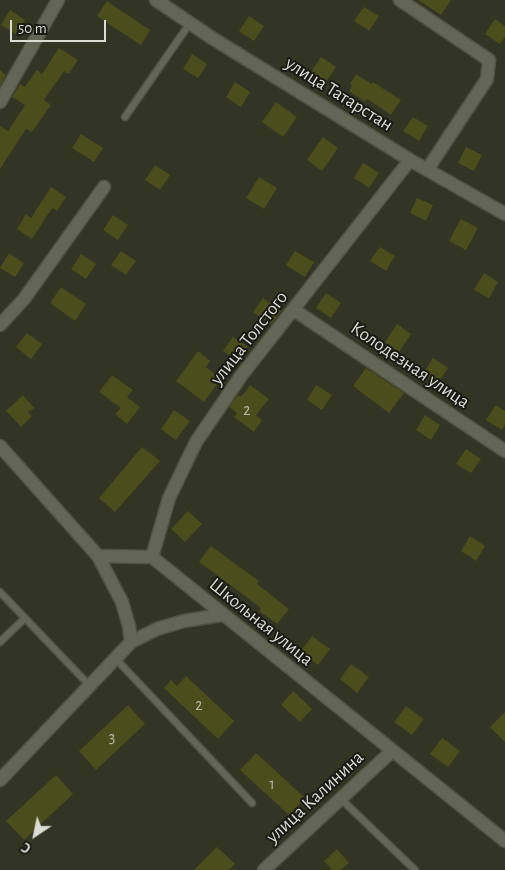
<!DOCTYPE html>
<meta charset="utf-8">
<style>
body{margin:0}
#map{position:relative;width:505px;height:870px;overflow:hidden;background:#323424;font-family:"Alegreya Sans",sans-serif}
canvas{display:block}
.north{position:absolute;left:10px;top:810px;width:50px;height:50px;-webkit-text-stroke:4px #1a1b14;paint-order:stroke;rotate:214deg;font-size:14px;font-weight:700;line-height:20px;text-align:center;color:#dbdcd2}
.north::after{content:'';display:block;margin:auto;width:18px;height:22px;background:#dbdcd2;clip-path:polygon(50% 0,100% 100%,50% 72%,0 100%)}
.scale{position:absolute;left:10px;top:20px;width:96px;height:22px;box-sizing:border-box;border:2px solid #dbdcd2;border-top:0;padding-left:6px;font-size:15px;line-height:18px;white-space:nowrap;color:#dbdcd2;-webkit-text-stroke:4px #1a1b14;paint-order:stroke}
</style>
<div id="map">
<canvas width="505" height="870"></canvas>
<div class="north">С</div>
<div class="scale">50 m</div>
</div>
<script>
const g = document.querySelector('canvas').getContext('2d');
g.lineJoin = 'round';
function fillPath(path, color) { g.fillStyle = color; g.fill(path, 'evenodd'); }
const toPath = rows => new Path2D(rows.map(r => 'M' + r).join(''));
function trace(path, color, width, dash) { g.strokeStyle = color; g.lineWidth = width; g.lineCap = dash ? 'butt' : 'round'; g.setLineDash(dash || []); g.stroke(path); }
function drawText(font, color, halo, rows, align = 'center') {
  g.font = font + ' "Alegreya Sans",sans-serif'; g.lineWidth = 4; g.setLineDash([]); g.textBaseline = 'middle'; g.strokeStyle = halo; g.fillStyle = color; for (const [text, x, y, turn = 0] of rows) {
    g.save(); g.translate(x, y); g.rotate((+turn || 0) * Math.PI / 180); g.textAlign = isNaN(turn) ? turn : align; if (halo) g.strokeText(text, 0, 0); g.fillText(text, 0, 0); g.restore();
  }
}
fillPath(toPath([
 [418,0,451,0,441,15],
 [107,1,150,30,141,45,97,16],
 [364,7,379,16,369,31,354,21],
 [10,10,25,20,16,34,1,25],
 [249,16,264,26,254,41,239,31],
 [495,19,505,26,505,37,500,44,485,34],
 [59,48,78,60,69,74,64,71,44,100,51,105,32,132,26,129,0,169,0,126,8,131,25,105,12,97,20,84,25,87,37,70,42,74],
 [192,54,207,64,198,78,183,69],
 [321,57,336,67,326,82,311,72],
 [0,70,6,75,0,86],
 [356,74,372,84,373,82,401,100,391,115,367,99,365,102,349,91,352,85,350,84],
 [235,82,250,92,241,107,226,97],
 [276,102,297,117,283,137,262,122],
 [413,117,428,126,419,141,403,131],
 [81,134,103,148,94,162,72,148],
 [323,137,338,148,322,171,307,160],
 [466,147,482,155,474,171,458,163],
 [363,163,379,173,369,188,354,178],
 [155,165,170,175,160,190,145,180],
 [259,177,277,188,264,209,246,198],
 [51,187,66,197,57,211,52,208,32,239,17,229,26,214,31,218],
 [417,198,433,205,426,221,410,213],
 [113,215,128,225,118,240,103,230],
 [461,219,478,228,466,250,449,241],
 [380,247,395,256,386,271,370,261],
 [121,251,136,261,126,275,111,265],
 [295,251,314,262,305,277,286,265],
 [9,253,24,263,15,277,0,268],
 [81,254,96,264,86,279,71,269],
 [484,273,498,282,489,298,474,290],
 [61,287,86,304,75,321,50,303],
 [326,293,341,303,331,318,316,308],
 [263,298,281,311,271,325,253,312],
 [397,324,411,334,399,352,385,342],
 [27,333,42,344,31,359,16,347],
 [233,337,248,347,238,361,223,351],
 [198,351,210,361,206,367,221,379,204,402,176,381],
 [433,358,448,368,438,383,423,373],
 [366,368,404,393,389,413,353,386],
 [112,375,133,390,127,397,140,407,127,424,115,414,121,408,99,392],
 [250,385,269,399,256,415,262,420,254,432,234,417,237,413,229,407,238,395,241,397],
 [316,385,332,395,322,410,307,400],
 [23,395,34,408,28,412,32,416,21,427,6,411],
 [496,405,505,411,505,424,502,430,486,420],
 [174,410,190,421,176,440,161,429],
 [425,415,440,425,431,440,416,430],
 [142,447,160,461,115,512,99,498],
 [466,449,481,459,471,473,456,464],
 [188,511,202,524,185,542,171,529],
 [470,536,485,546,476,561,461,551],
 [211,546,259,581,257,584,289,609,277,624,259,611,261,608,199,562],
 [312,636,330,649,318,665,300,652],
 [351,664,369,677,357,693,340,679],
 [186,676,234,721,218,739,164,688,171,680,177,686],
 [293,691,312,709,300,722,281,705],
 [128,705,145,724,96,770,79,751],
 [406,706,424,719,412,735,394,722],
 [505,712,505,742,490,727],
 [442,738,460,751,448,767,430,754],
 [256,753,305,798,289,815,240,770],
 [56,775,73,794,24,840,6,821],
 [217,847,235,864,229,870,194,870],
 [337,849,349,863,341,870,332,870,324,861]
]), '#4a4d1c');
const service = toPath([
 [125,117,190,23],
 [0,592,90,686],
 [0,642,25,618],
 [116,659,252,803],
 [341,799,415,870]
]);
const minor = toPath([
 [156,0,212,38,410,160,505,214],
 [400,0,489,60,487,79,427,170],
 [0,102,58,0],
 [294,310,505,451],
 [0,325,24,299,104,187],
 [0,446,98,556,152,557,505,841],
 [98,556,122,602,129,626,131,642],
 [152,557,169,498,196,442,241,376,410,160],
 [0,780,131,642,157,629,184,621,221,615],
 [264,870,392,751]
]);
trace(service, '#505143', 9);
trace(minor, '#505143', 15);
trace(service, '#646655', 6);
trace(minor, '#646655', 12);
drawText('16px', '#b7b8a4', null, [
 ["2",247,410],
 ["2",199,705],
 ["3",112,737],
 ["1",272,784]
]);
drawText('19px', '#dbdcd2', '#1a1b14', [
 ["улица Татарстан",339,94,32],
 ["улица Толстого",249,338,-52],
 ["Колодезная улица",410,365,34],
 ["Школьная улица",261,622,39],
 ["улица Калинина",315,797,-43]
]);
</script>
